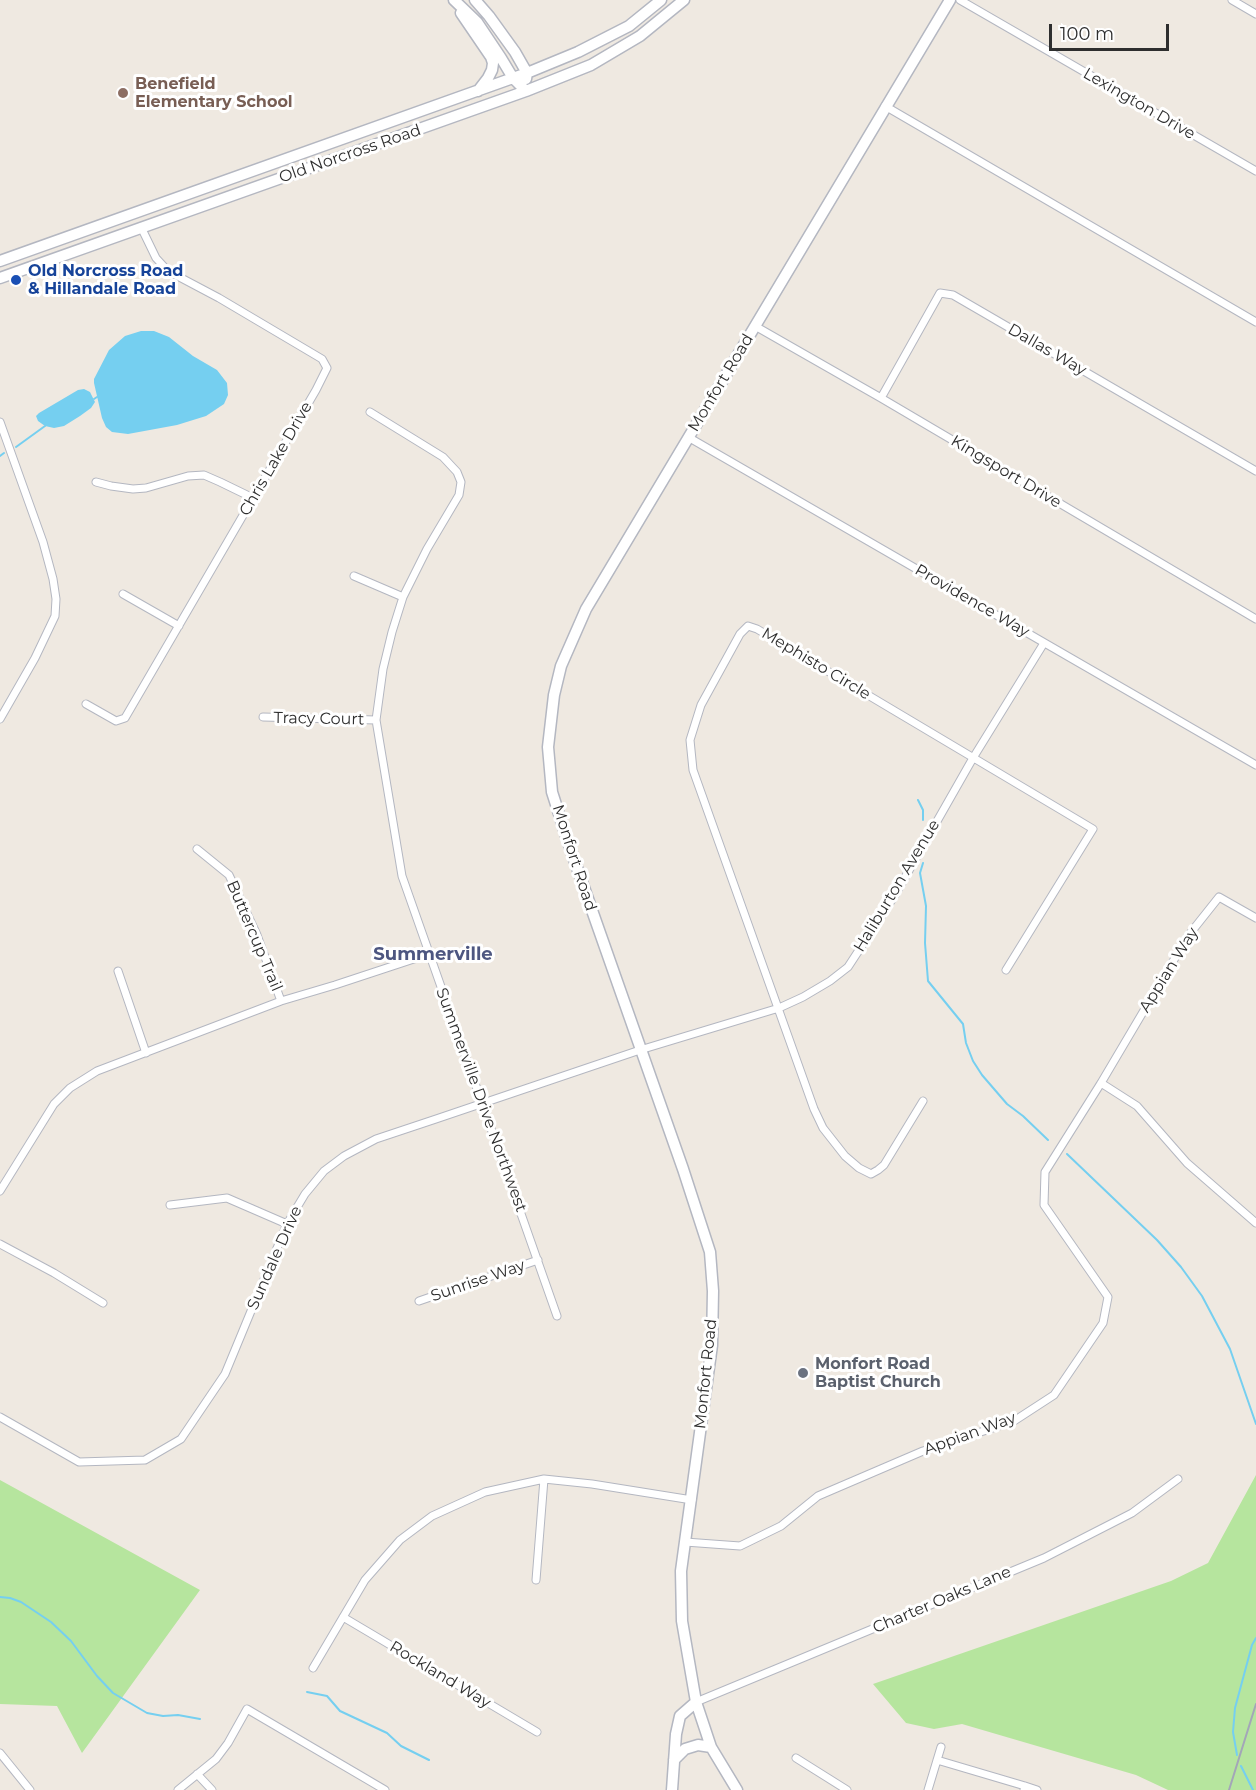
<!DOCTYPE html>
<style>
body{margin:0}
#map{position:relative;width:1256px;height:1790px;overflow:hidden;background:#efe9e1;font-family:Montserrat,sans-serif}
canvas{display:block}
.scale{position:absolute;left:1049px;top:24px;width:120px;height:27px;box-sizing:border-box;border:3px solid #2e2e2e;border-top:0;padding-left:8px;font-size:18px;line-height:21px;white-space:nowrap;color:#2e2e2e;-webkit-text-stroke:4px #fff;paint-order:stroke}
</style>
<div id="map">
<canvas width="1256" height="1790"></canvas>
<div class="scale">100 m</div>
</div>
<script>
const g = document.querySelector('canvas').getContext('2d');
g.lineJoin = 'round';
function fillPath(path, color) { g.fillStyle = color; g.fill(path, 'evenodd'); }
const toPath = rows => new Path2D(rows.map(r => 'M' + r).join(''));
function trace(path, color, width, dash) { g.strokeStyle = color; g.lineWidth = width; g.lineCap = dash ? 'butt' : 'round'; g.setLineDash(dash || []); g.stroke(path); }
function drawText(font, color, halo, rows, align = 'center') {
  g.font = font + ' Montserrat,sans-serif'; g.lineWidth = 6; g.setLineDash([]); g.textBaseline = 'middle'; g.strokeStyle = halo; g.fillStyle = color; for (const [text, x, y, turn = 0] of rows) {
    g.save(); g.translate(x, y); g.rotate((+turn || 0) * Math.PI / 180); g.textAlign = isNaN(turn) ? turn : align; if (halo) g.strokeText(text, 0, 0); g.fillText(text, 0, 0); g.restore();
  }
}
fillPath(toPath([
 [1256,1475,1256,1790,1168,1790,1136,1775,962,1724,934,1729,906,1723,873,1684,1171,1581,1208,1563],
 [0,1480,200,1590,82,1753,57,1706,0,1704]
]), '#b6e59e');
fillPath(toPath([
 [141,331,154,331,169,337,193,356,217,370,227,383,228,395,224,404,206,416,177,425,128,434,112,432,106,427,102,418,94,383,94,379,109,350,125,336],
 [84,389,90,392,95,402,91,408,80,416,64,426,54,428,45,426,38,421,36,416,39,413,78,390]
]), '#75cff0');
trace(toPath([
 [94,399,97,397],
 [16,447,45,426],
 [0,456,4,453],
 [918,800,923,810,923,820],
 [923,863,920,873,926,906,925,943,928,981,963,1024,966,1043,973,1061,982,1075,1007,1104,1023,1116,1048,1140],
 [1067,1154,1157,1240,1181,1267,1202,1296,1230,1349,1256,1424],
 [0,1597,10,1598,21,1602,51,1622,71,1641,97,1676,113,1693,147,1713,163,1716,178,1715,200,1719],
 [307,1692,327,1696,340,1711,387,1733,401,1746,429,1760],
 [1237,1755,1233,1732,1235,1708,1252,1645,1256,1638],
 [1241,1766,1253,1790]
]), '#75cff0', 2);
const street = toPath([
 [960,0,1256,171],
 [1232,0,1256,14],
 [885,106,1256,322],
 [755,326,881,398,1256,619],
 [881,398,940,293,953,295,1256,471],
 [370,412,443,457,457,472,461,482,459,495,427,549,403,597,392,632,383,669,376,720,402,876,557,1316],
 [0,422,43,542,53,579,56,599,55,616,35,658,0,719],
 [688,437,1256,765],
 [96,482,111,486,133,489,146,488,188,476,204,475,220,482,253,498],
 [354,576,403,597],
 [123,594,179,626],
 [86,704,116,721,125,718,316,390,327,368,322,359,219,298,168,271,156,258,141,227],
 [263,717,376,720],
 [197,849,229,875,257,935,281,1001],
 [118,971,146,1053],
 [1101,1083,1137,1106,1187,1163,1256,1223],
 [923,1101,884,1165,878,1170,871,1174,859,1168,845,1156,823,1128,814,1109,693,770,690,740,701,705,740,634,748,626,757,629,1093,829,1006,970],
 [0,1191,54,1104,70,1088,97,1071,281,1001,335,985,429,954],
 [170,1205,227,1198,287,1224],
 [0,1244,54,1273,103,1303],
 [419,1301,538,1260],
 [0,1417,79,1462,145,1460,181,1439,225,1374,287,1224,305,1194,324,1171,344,1156,376,1139,436,1119,640,1050,779,1008,803,997,830,981,848,967,895,895,973,758,1044,643],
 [685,1542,740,1546,781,1526,818,1496,923,1451,1014,1421,1054,1395,1103,1323,1108,1297,1044,1205,1045,1172,1101,1083,1188,936,1219,897,1256,918],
 [536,1580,544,1479],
 [343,1617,537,1732],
 [313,1668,365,1580,400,1540,432,1516,485,1492,544,1479,592,1484,692,1500],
 [696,1702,1044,1558,1132,1513,1178,1479],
 [0,1753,30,1790],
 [796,1758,847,1790],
 [937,1760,1025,1786],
 [197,1774,212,1790],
 [178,1790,216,1759,228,1743,247,1709,385,1790],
 [928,1790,941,1747],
 [1024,1790,1025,1786,1037,1790]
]);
const secondary = toPath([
 [454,0,477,22,501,58,513,78,526,91],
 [475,0,489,16,515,52,527,73,526,79],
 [461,13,491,57,493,63,492,70,488,78,478,91],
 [0,261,527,73,578,52,629,26,661,0],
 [0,278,526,91,591,65,640,36,684,0],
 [674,1760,685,1749,698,1745,711,1747],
 [672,1790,676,1734,680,1716,696,1702],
 [737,1790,711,1747,696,1702,682,1621,681,1571,712,1345,713,1291,710,1252,683,1169,568,842,552,792,548,747,554,695,561,666,586,609,950,0]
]);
trace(street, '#b4b7c1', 9);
trace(secondary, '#b4b7c1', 13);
trace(street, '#fff', 7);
trace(secondary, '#fff', 10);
trace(toPath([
 [1229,1790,1256,1704]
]), '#a3a6b8', 2);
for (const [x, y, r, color] of [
 [123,93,6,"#8d6e63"],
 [16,280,6,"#1a4fb4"],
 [803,1373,6,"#6b7280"]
]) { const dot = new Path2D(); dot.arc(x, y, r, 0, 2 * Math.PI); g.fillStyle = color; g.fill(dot); trace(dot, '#fff', 2); }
drawText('bold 16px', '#785e54', '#fff', [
 ["Benefield",135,84],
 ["Elementary School",135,102]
], 'left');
drawText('16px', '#2e2e2e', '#fff', [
 ["Lexington Drive",1139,104,30],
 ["Old Norcross Road",350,154,-19],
 ["Dallas Way",1047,350,30],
 ["Monfort Road",721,383,-59],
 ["Chris Lake Drive",276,459,-60],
 ["Kingsport Drive",1006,472,31],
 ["Providence Way",972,601,30],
 ["Mephisto Circle",816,664,31],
 ["Tracy Court",319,719,1],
 ["Monfort Road",574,858,72],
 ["Haliburton Avenue",897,886,-59],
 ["Buttercup Trail",254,936,67],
 ["Appian Way",1169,970,-58],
 ["Summerville Drive Northwest",481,1100,70],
 ["Sundale Drive",275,1258,-66],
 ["Sunrise Way",478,1281,-19],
 ["Monfort Road",706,1374,-84],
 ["Appian Way",970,1434,-20],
 ["Charter Oaks Lane",942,1600,-23],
 ["Rockland Way",440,1675,31]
]);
drawText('bold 16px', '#164399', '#fff', [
 ["Old Norcross Road",28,271],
 ["& Hillandale Road",28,289]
], 'left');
drawText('bold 16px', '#5b616d', '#fff', [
 ["Monfort Road",815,1364],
 ["Baptist Church",815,1382]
], 'left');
drawText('bold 18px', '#4d5680', '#fff', [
 ["Summerville",433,955]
]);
</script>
